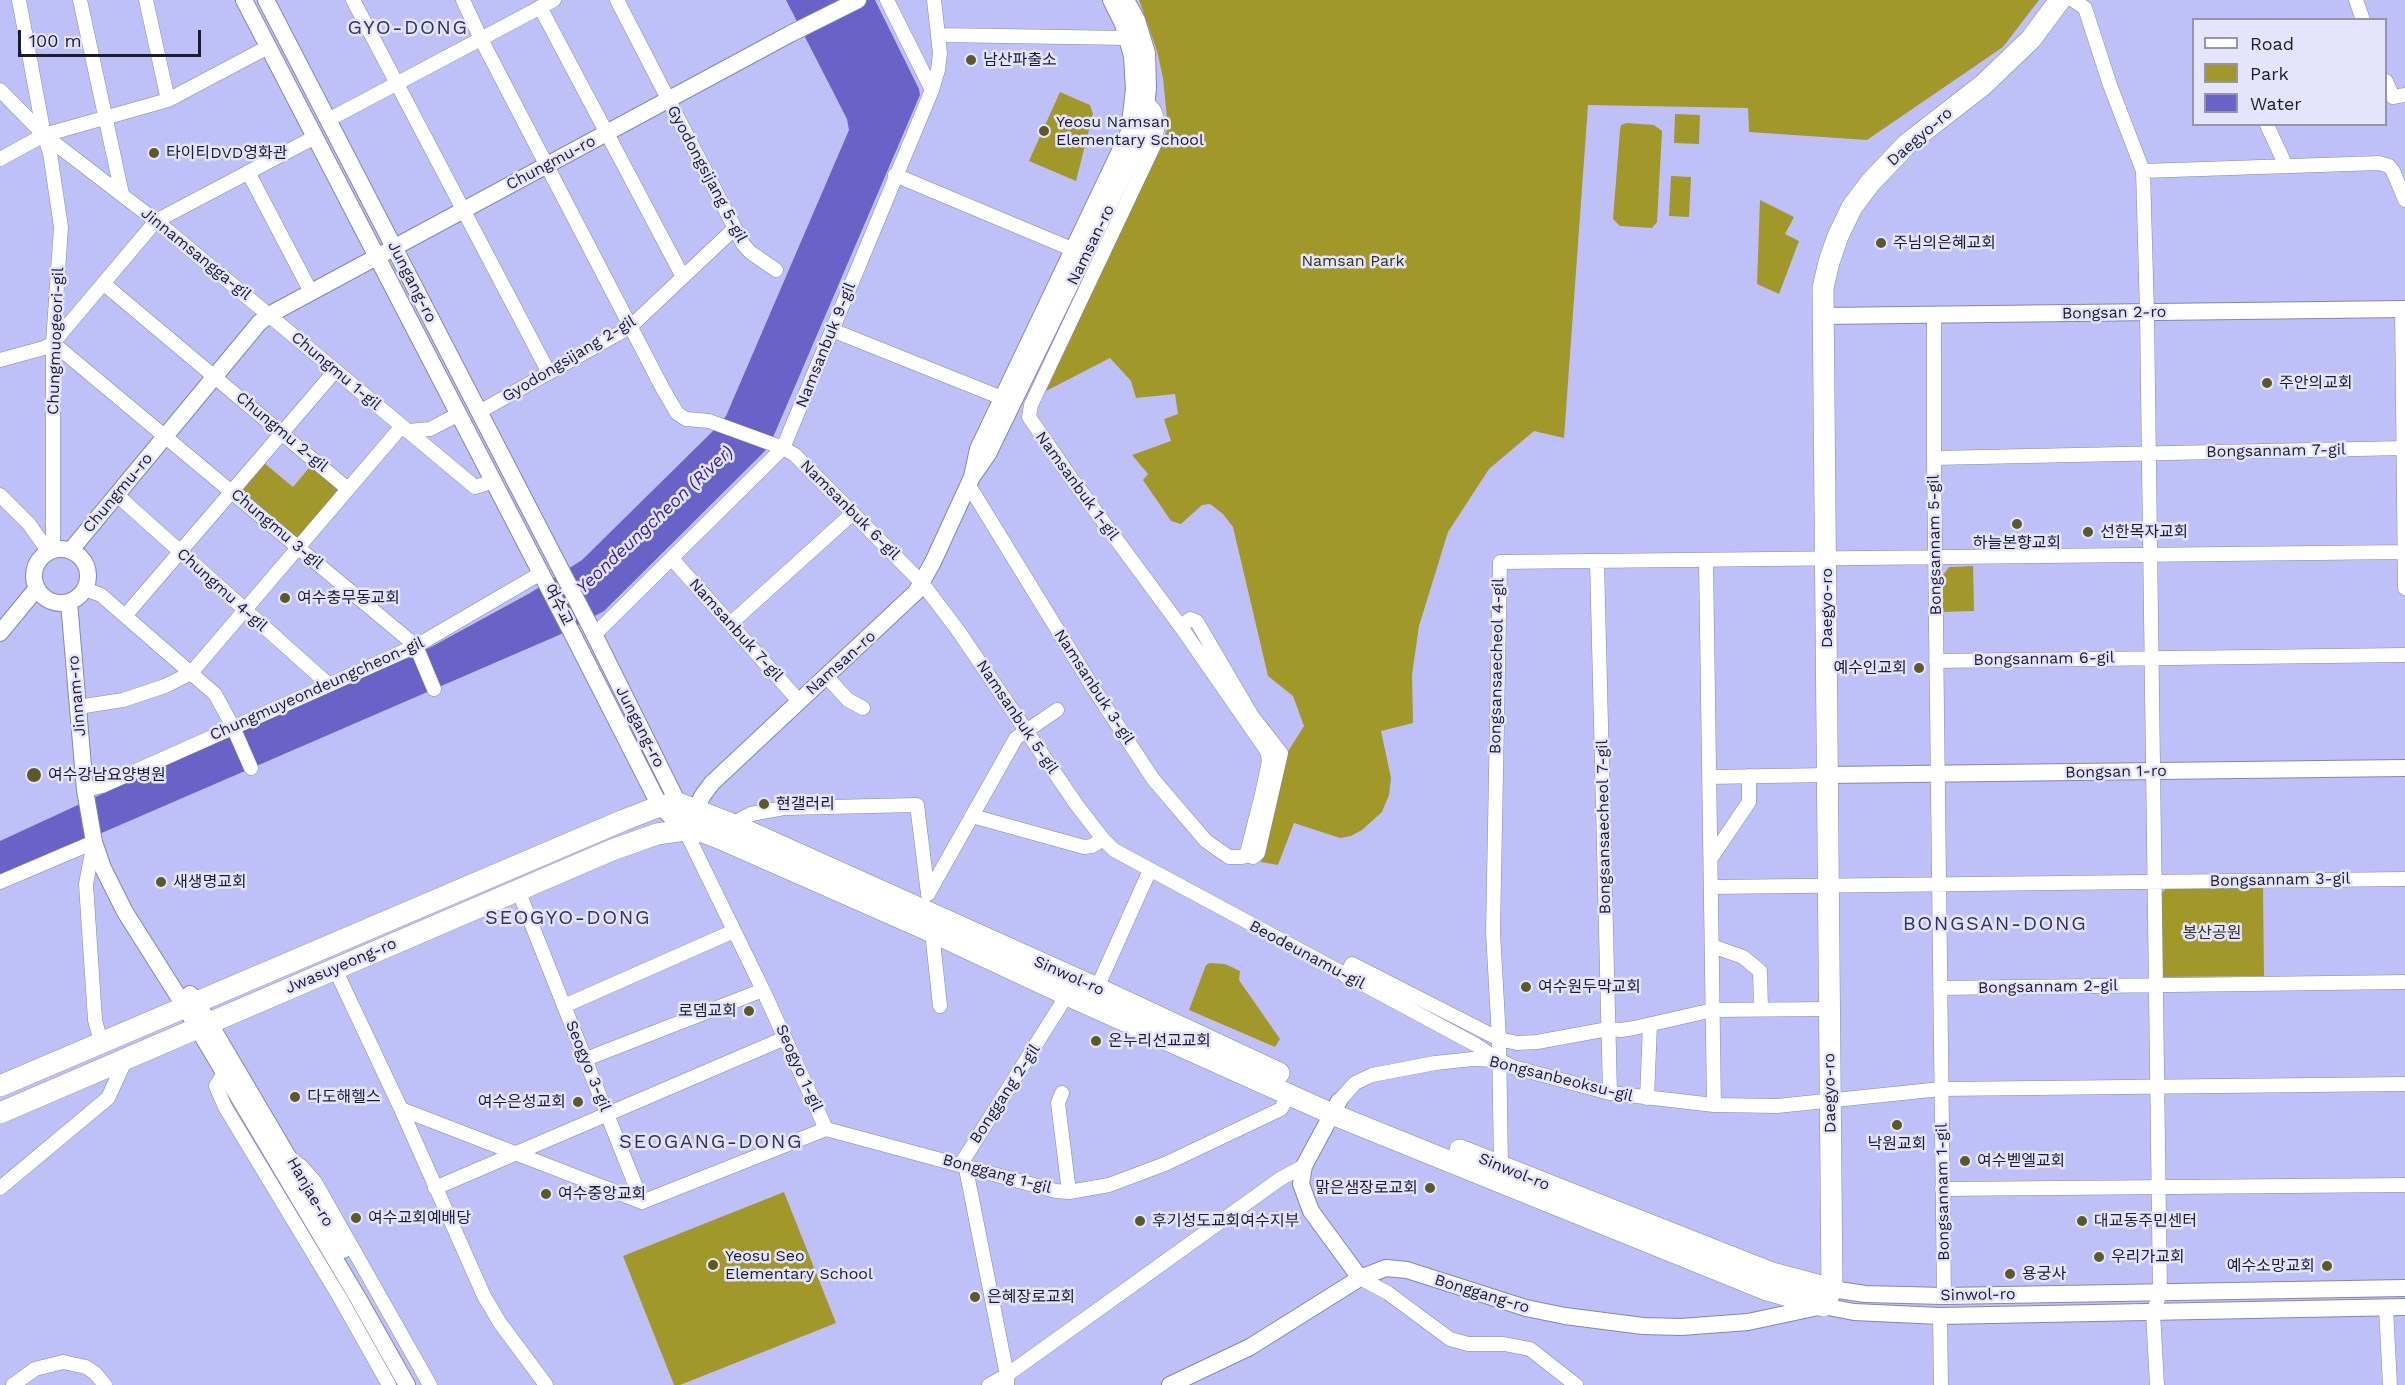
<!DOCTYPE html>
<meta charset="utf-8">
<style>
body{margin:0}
#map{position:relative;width:2405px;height:1385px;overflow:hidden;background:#c0c0f9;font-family:"Work Sans",sans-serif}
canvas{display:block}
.legend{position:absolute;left:2192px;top:18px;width:195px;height:108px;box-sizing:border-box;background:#e4e5fc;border:2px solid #9494aa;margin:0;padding:8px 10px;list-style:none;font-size:18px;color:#1c1b30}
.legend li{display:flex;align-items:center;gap:12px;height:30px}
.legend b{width:30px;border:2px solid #9494aa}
.scale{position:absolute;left:18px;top:30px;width:183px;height:27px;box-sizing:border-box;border:3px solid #1c1b30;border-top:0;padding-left:8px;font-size:18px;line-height:21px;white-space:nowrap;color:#1c1b30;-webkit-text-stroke:4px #e4e5fc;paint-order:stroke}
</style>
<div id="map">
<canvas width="2405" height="1385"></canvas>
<ul class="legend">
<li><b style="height:8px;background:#fff"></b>Road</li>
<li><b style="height:16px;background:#a2982a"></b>Park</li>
<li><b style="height:16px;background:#6b62c7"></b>Water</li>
</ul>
<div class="scale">100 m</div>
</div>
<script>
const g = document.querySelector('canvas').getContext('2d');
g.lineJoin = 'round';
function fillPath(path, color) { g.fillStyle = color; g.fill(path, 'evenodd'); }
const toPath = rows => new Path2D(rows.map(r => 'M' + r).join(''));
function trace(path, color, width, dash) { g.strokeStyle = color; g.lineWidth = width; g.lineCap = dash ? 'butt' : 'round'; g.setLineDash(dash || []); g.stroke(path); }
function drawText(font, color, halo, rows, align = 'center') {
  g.font = font + ' "Work Sans","Noto Sans KR",sans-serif'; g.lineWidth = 5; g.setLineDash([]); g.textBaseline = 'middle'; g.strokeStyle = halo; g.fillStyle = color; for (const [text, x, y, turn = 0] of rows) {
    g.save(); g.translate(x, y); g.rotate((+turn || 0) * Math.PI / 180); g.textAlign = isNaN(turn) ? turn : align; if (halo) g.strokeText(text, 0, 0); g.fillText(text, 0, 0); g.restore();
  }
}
fillPath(toPath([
 [1139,0,2039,0,2003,47,1867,140,1749,132,1748,108,1588,105,1564,438,1534,431,1489,469,1448,532,1419,626,1412,675,1413,723,1381,731,1391,778,1389,795,1382,812,1362,830,1351,836,1340,838,1294,823,1278,865,1261,862,1287,753,1304,726,1293,696,1268,676,1233,527,1223,514,1210,504,1202,505,1181,524,1171,521,1143,480,1148,474,1132,455,1171,441,1164,419,1178,414,1175,394,1136,398,1131,381,1110,358,1046,391,1168,128,1163,78,1157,51],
 [1060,92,1090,105,1093,114,1076,181,1029,161],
 [1675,114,1700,115,1699,144,1674,143],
 [1627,123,1654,125,1662,131,1657,222,1652,228,1620,226,1613,219,1620,130,1621,125],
 [1671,176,1691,177,1689,217,1669,216],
 [1760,200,1794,217,1785,234,1799,241,1779,294,1757,284],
 [263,462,293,487,313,463,343,488,300,540,240,489],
 [1973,566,1974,611,1942,612,1941,578,1949,567],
 [2263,888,2264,976,2161,977,2160,894,2166,889],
 [1210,963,1225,964,1240,971,1239,980,1280,1039,1275,1047,1189,1010,1206,965],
 [784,1192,836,1323,680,1385,674,1385,623,1256]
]), '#a2982a');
fillPath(toPath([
 [786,0,875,0,919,89,920,95,774,435,765,451,604,611,559,635,0,877,0,841,225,737,431,647,530,593,582,560,712,432,726,416,849,130,847,119]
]), '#6b62c7');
const minor = toPath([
 [19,0,44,135,50,153,61,227,53,343,53,550],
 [80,0,122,194],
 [146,0,168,100],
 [353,0,549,373],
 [463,0,481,39,663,389,677,413,686,419,709,421,783,448,795,455,922,583,957,629,1076,804,1103,839,1114,850,1476,1045,1499,1060],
 [617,0,743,244,750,252,776,270],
 [887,0,932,90],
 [2073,0,2085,8,2110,85,2143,171,2147,313,2160,1293,2153,1313,2157,1385],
 [2356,0,2363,20],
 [540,7,683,277],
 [939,35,1128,38],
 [2386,81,2393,97,2405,95],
 [0,90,44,135,156,221,475,487,494,481],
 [328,120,554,0],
 [2267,125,2286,166],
 [0,159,44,135,168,100,268,47],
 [2143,171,2379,163,2389,166,2393,171,2405,200],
 [248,172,311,292],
 [895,175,1074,250],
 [104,284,348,489],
 [2402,309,2405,588],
 [1934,315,1934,458,1944,1296],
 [832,330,1002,398],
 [53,343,416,646,434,689],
 [0,360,44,348,53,343,156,221,315,137],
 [479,412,630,327,735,228],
 [408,431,430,429,459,414],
 [1934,458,2405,448],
 [968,484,1092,686,1153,779,1206,841,1229,857,1242,857,1247,853,1262,794,1269,761,1267,751,1181,627,1071,478,1029,417,1031,405,1155,143,1158,122,1154,110,1147,102],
 [0,495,29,524,48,551],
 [117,495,328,684],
 [673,560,799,701],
 [1706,560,1714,1105],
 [1597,561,1610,1093],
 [85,589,101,595,215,694,233,727,251,768],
 [125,616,335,371],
 [730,624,853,513],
 [1181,627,1190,619,1197,622,1252,716,1281,753,1258,853,1253,857,1245,855],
 [594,635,783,448,932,90,938,70,940,53,934,0],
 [1936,661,2405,655],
 [827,677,848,700,863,708],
 [78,707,123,700,165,686,191,673,402,426],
 [1709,777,1827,775],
 [85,790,102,786,416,646,541,573],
 [972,816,1084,847,1092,846,1103,839],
 [732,824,751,814,784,808,917,805,928,894],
 [685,830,763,990,826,1129],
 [94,842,86,884,95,1020,101,1042],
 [1711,858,1749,802,1749,776],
 [0,882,94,842],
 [1711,887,2405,879],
 [518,890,642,1202],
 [928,894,1016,738,1057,710],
 [932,932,940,1006],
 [1712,946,1743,957,1760,971,1761,1009],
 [335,969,401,1109,484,1296,500,1323,546,1385],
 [1345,976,1352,964,1499,1039,1517,1043,1537,1042,1608,1029,1621,1030,1634,1028,1713,1010,1828,1009],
 [1097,988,1150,870],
 [1940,988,2405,982],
 [564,1006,734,931],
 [586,1059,763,990],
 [224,1073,216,1086,225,1107,340,1298,389,1385],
 [1062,1093,1058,1103,1069,1192],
 [1647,1098,1650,1025],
 [1339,1101,1355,1083,1372,1075,1435,1063,1473,1059,1499,1060,1513,1067,1610,1093,1714,1105,1777,1106,1941,1089,2405,1084],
 [401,1109,642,1202],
 [826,1129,1056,1191,1069,1192,1109,1185,1165,1164,1281,1109,1289,1094],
 [293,1160,302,1167,315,1182,430,1385],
 [1501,1167,1499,1039,1493,932,1500,562,2405,552],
 [0,1188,108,1098,126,1059],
 [435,1188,785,1038],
 [1942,1189,2405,1185],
 [642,1202,826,1129],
 [1360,1278,1388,1293,1450,1339,1468,1344,1504,1344,1530,1349,1576,1385],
 [2386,1308,2390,1385],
 [1940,1316,1941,1385],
 [13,1385,35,1369,63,1362,86,1367,95,1373,105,1385],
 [989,1385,1007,1375,1280,1179,1304,1166],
 [1007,1385,1007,1375,964,1159,1067,995]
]);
const tertiary = toPath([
 [244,0,574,637,660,806,685,830],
 [266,0,590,626,678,803,681,814],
 [1111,0,1123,24,1132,56,1134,89,1129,132,978,449,972,477,988,454,1143,135,1148,88,1147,53,1137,20,1126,0],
 [1823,316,2405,309],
 '34 576a27 27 0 1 1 54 0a27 27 0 1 1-54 0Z',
 [71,550,259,323,269,315,790,34,858,0],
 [69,602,85,790,94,842,103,868,125,912,185,1007,358,1298,407,1385],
 [0,633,37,588],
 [1827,775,2405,768],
 [690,819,703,795,712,783,916,592,933,562,972,477],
 [190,994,197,1002,343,1250],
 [1339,1101,1304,1166,1301,1184,1311,1211,1360,1278],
 [1832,1289,1865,1294,1944,1296,2405,1288],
 [1170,1385,1250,1347,1360,1278,1386,1268,1407,1270,1526,1308,1565,1316,1643,1326,1681,1327,1748,1322,1823,1306,1854,1312,1940,1316,2405,1307]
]);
const primary = toPath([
 [0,1086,624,820,660,806,678,803,732,824,1097,988,1279,1073],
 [0,1113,612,850,657,834,685,830,703,832,721,839,932,932,1067,995,1332,1114,1767,1290,1823,1306,1832,1289,1823,288,1829,262,1838,236,1852,207,1870,183,1907,144,1983,85,2031,39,2060,0],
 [1460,1150,1772,1273,1832,1289]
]);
trace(minor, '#8484b9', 15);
trace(tertiary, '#8484b9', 18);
trace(primary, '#8484b9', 22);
trace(minor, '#fff', 14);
trace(tertiary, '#fff', 16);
trace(primary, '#fff', 21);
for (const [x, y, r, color] of [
 [971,60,6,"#5d5925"],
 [1044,131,6,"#5d5925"],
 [154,153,6,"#5d5925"],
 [1881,243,6,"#5d5925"],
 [2267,383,6,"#5d5925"],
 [2017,524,6,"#5d5925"],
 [2088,532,6,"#5d5925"],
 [285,598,6,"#5d5925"],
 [1919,668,6,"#5d5925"],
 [34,775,8,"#5d5925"],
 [764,804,6,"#5d5925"],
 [161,882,6,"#5d5925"],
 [1526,987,6,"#5d5925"],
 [749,1011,6,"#5d5925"],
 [1096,1041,6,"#5d5925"],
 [295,1097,6,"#5d5925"],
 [578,1102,6,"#5d5925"],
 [1897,1125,6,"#5d5925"],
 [1965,1161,6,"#5d5925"],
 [1430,1188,6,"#5d5925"],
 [546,1194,6,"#5d5925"],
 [356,1218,6,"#5d5925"],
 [1140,1221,6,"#5d5925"],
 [2082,1221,6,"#5d5925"],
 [2099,1257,6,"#5d5925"],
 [713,1265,6,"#5d5925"],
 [2327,1266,6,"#5d5925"],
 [2010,1274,6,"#5d5925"],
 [975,1297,6,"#5d5925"]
]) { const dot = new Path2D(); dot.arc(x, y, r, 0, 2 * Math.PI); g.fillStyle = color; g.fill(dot); trace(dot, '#e4e5fc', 2); }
drawText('16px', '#1c1b30', '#e4e5fc', [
 ["남산파출소",983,60],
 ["Yeosu Namsan",1056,122],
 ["Elementary School",1056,140],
 ["타이티DVD영화관",166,153],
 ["주님의은혜교회",1893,243],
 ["주안의교회",2279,383],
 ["선한목자교회",2100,532],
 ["하늘본향교회",2017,543,"center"],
 ["여수충무동교회",297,598],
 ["예수인교회",1907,668,"right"],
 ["여수강남요양병원",48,775],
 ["현갤러리",776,804],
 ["새생명교회",173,882],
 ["여수원두막교회",1538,987],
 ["로뎀교회",737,1011,"right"],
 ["온누리선교교회",1108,1041],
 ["다도해헬스",307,1097],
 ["여수은성교회",566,1102,"right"],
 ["낙원교회",1897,1144,"center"],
 ["여수벧엘교회",1977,1161],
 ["맑은샘장로교회",1418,1188,"right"],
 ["여수중앙교회",558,1194],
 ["여수교회예배당",368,1218],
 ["후기성도교회여수지부",1152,1221],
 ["대교동주민센터",2094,1221],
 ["Yeosu Seo",725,1256],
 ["Elementary School",725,1274],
 ["우리가교회",2111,1257],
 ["예수소망교회",2315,1266,"right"],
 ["용궁사",2022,1274],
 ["은혜장로교회",987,1297]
], 'left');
drawText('16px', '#1c1b30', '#e4e5fc', [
 ["Daegyo-ro",1920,137,-41],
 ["Chungmu-ro",551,163,-28],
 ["Gyodongsijang 5-gil",707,174,62],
 ["Namsan-ro",1091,245,-64],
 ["Jinnamsangga-gil",196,254,39],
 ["Jungang-ro",412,282,63],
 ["Bongsan 2-ro",2114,313,-1],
 ["Chungmuogeori-gil",56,341,-88],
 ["Namsanbuk 9-gil",826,345,-68],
 ["Gyodongsijang 2-gil",569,359,-31],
 ["Chungmu 1-gil",336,371,40],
 ["Chungmu 2-gil",282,432,40],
 ["Bongsannam 7-gil",2276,451,-1],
 ["Namsanbuk 1-gil",1077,486,54],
 ["Chungmu-ro",118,493,-50],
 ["Namsanbuk 6-gil",850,510,45],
 ["Chungmu 3-gil",277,529,40],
 ["Bongsannam 5-gil",1935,545,-91],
 ["Chungmu 4-gil",222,590,42],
 ["여수교",558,605,63],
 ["Daegyo-ro",1827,608,-90],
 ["Namsanbuk 7-gil",736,630,48],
 ["Bongsannam 6-gil",2044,659,-1],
 ["Namsan-ro",841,663,-42],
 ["Bongsansaecheol 4-gil",1497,666,-89],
 ["Namsanbuk 3-gil",1094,687,57],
 ["Chungmuyeondeungcheon-gil",317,689,-24],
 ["Jinnam-ro",77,696,-95],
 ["Namsanbuk 5-gil",1017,717,56],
 ["Jungang-ro",640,727,63],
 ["Bongsan 1-ro",2116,772,-1],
 ["Bongsansaecheol 7-gil",1604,827,-91],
 ["Bongsannam 3-gil",2280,880,-1],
 ["Beodeunamu-gil",1307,955,28],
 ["Jwasuyeong-ro",341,966,-23],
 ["Sinwol-ro",1069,976,24],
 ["Bongsannam 2-gil",2048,987,-1],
 ["Seogyo 3-gil",588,1066,68],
 ["Seogyo 1-gil",799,1068,66],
 ["Bongsanbeoksu-gil",1561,1079,14],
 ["Daegyo-ro",1830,1093,-91],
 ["Bonggang 2-gil",1005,1094,-57],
 ["Sinwol-ro",1514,1172,22],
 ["Bonggang 1-gil",997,1174,15],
 ["Hanjae-ro",310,1192,60],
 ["Bongsannam 1-gil",1943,1192,-91],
 ["Bonggang-ro",1482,1294,17],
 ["Sinwol-ro",1978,1295,-1]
]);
drawText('16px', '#33311b', '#e4e5fc', [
 ["Namsan Park",1353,261],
 ["봉산공원",2212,933]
]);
drawText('italic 18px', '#3a1a95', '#e4e5fc', [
 ["Yeondeungcheon (River)",655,520,-43]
]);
g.letterSpacing = '1.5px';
drawText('20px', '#33305f', '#e4e5fc', [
 ["GYO-DONG",408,28],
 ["SEOGYO-DONG",568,918],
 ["BONGSAN-DONG",1995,924],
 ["SEOGANG-DONG",711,1142]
]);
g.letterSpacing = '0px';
</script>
